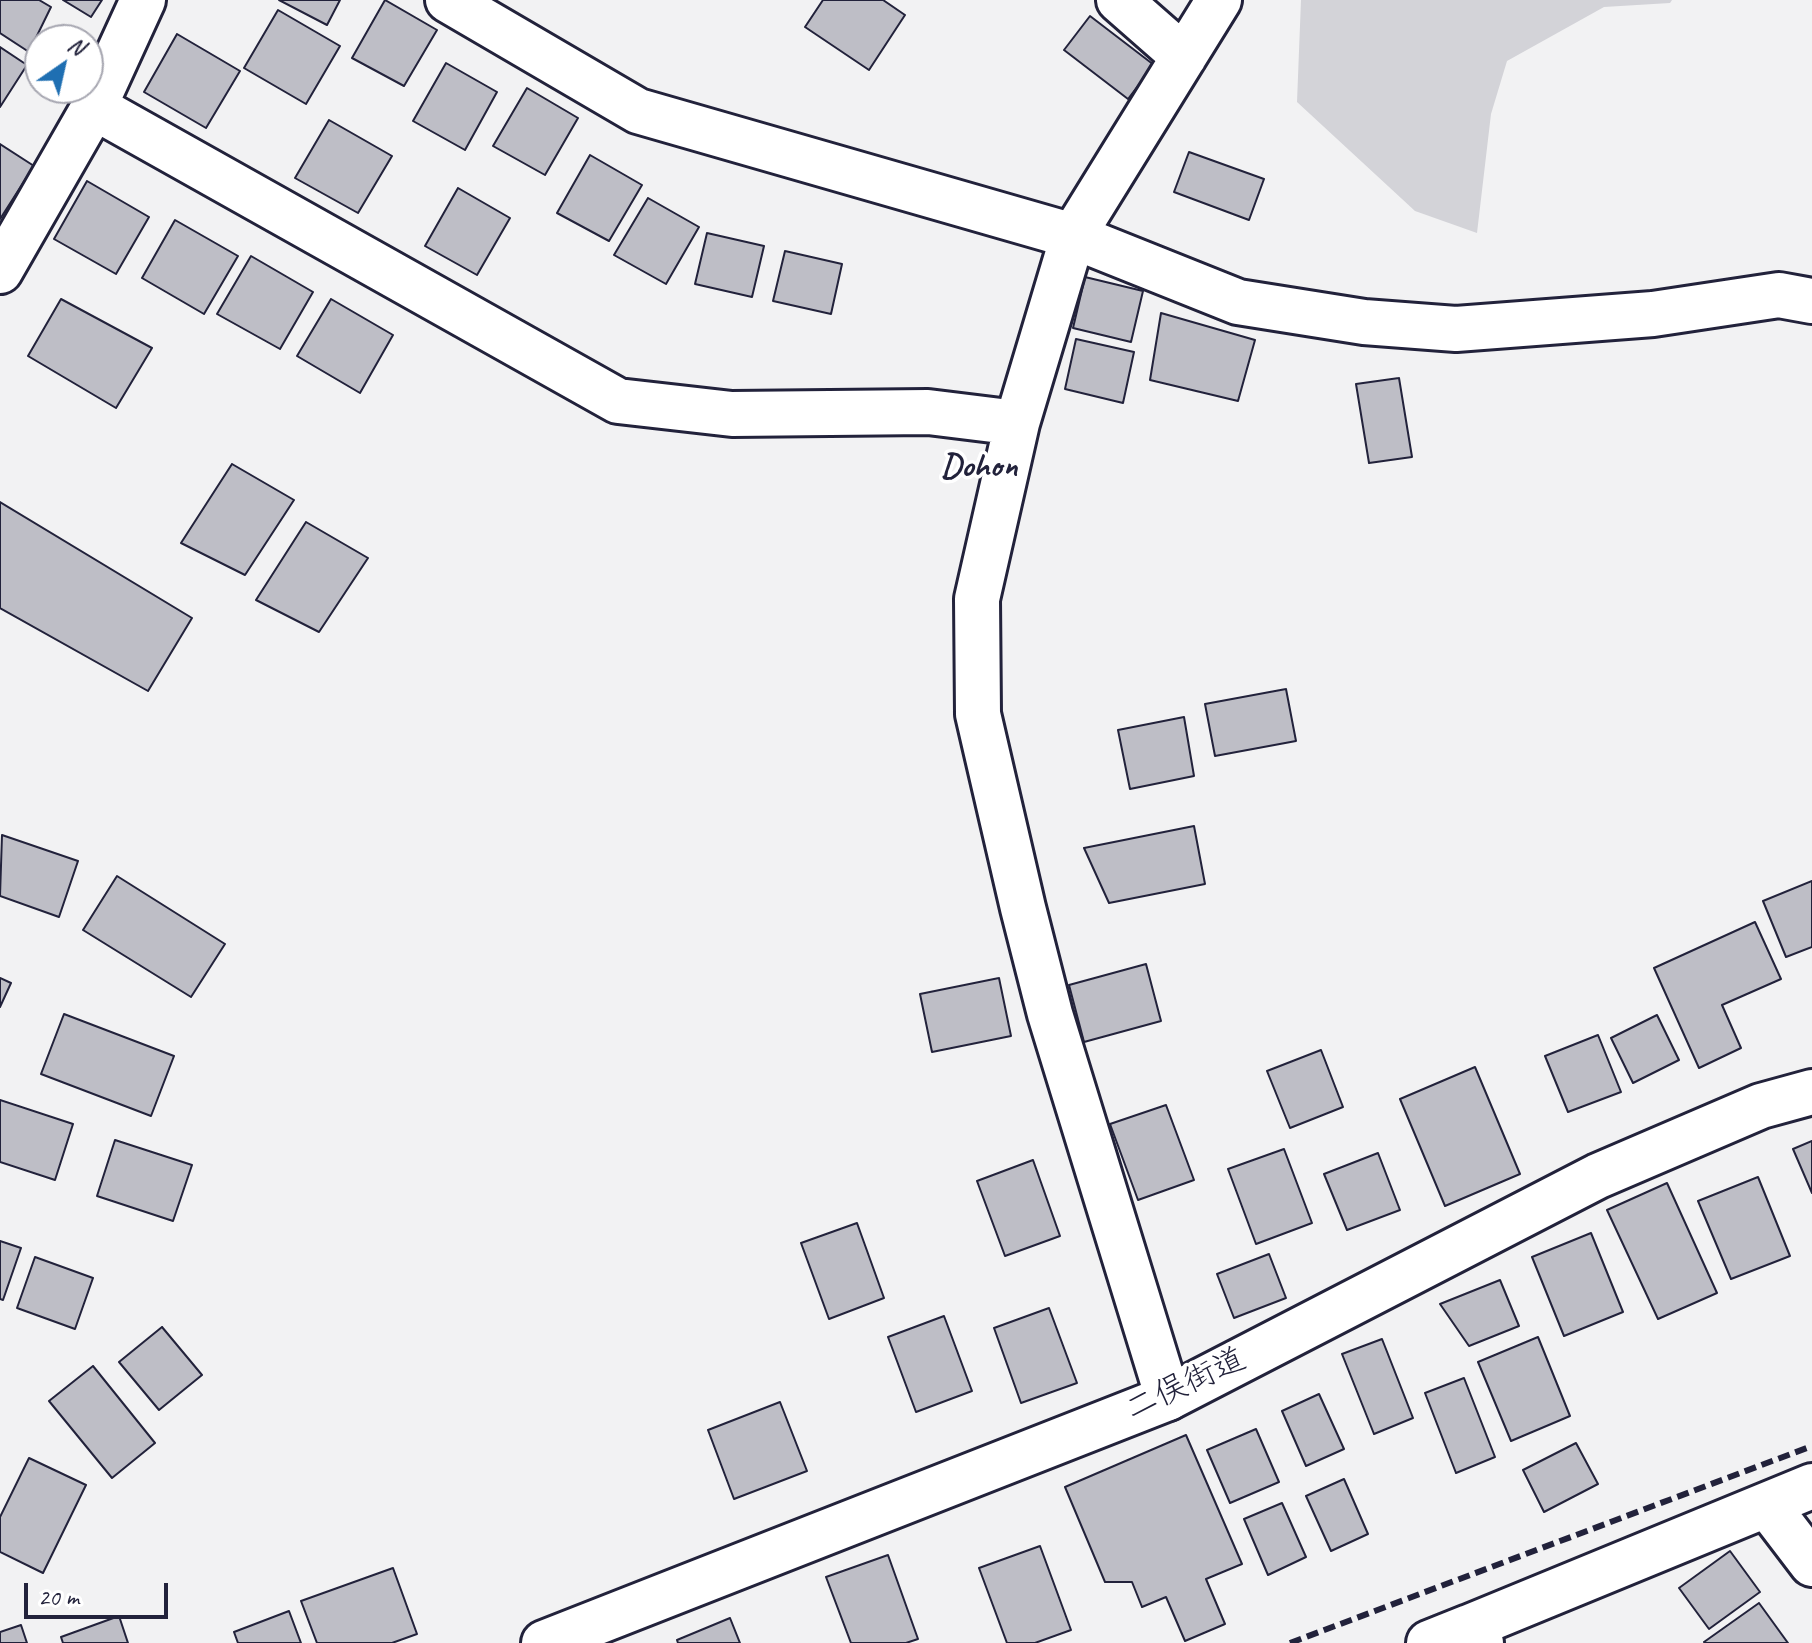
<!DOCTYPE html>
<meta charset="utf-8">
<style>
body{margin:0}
#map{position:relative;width:1812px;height:1643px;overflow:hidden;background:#f2f2f3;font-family:Caveat,sans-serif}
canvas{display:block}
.north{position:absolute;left:24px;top:24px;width:80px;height:80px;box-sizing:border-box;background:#fff;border:2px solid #a7a7b1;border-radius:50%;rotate:34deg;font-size:22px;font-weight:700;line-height:32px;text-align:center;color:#22223b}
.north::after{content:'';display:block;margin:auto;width:28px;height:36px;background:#1f6fb2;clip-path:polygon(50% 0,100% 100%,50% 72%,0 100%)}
.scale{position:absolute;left:24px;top:1583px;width:144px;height:36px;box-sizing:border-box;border:4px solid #22223b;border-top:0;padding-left:10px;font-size:24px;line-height:28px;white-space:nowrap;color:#22223b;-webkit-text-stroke:6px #fff;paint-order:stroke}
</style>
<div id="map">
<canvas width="1812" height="1643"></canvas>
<div class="north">N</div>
<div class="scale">20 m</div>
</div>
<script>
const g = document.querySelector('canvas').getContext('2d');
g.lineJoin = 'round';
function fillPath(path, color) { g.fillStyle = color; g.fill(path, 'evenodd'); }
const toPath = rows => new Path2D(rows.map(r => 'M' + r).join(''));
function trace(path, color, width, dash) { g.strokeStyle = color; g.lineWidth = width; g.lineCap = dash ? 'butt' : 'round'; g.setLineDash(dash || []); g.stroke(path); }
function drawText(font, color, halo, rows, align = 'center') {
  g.font = font + ' Caveat,"Klee One",sans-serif'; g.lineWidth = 7; g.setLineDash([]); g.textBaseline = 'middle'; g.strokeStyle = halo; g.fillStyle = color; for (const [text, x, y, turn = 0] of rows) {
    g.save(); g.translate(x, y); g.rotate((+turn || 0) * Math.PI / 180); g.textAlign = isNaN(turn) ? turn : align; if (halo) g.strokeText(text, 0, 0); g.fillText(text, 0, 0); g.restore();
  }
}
fillPath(toPath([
 [1301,0,1672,0,1670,3,1604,7,1507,61,1491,114,1477,233,1415,211,1297,102]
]), '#d3d3d8');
const building = toPath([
 [0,0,39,0,51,7,29,52,0,33,0,0],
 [63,0,102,0,91,17,63,0],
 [279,0,340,0,327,25,279,0],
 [385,0,437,30,404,86,352,58,385,0],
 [823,0,883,0,905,15,869,70,805,27,823,0],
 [278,10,340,46,306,104,244,68,278,10],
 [1090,16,1154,65,1128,99,1064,50,1090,16],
 [177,34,240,71,206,128,144,92,177,34],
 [0,47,27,65,0,107,0,47],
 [446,63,497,92,465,150,413,121,446,63],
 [527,88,578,118,545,175,493,146,527,88],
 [329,120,392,156,358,213,295,178,329,120],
 [0,144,34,166,0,219,0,144],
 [1189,152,1264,179,1249,220,1174,192,1189,152],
 [590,155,642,185,609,241,557,213,590,155],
 [87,181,149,217,116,274,54,239,87,181],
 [458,188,510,218,477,275,425,246,458,188],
 [648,198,699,227,666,284,614,255,648,198],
 [175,220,238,256,204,314,142,278,175,220],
 [707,233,764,246,752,297,695,284,707,233],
 [785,251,842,264,831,314,773,301,785,251],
 [251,256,313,292,280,349,217,314,251,256],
 [1085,277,1143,291,1131,342,1073,328,1085,277],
 [61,299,152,348,116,408,28,356,61,299],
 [331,299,393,335,360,393,297,356,331,299],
 [1161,313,1255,340,1238,401,1150,380,1161,313],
 [1076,339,1134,352,1123,403,1065,389,1076,339],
 [1399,378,1412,457,1369,463,1356,384,1399,378],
 [232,464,294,500,245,575,181,543,232,464],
 [0,502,192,618,148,691,0,608,0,502],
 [306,522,368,558,319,632,256,600,306,522],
 [1286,689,1296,741,1215,756,1205,704,1286,689],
 [1184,717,1194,776,1130,789,1118,730,1184,717],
 [1194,826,1205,884,1109,903,1084,848,1194,826],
 [2,835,78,861,59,917,0,896,2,835],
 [117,876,225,944,191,997,83,930,117,876],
 [1812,881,1812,947,1786,957,1763,901,1812,881],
 [1755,922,1781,979,1722,1005,1741,1048,1699,1068,1654,968,1755,922],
 [1146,964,1161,1021,1084,1042,1069,985,1146,964],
 [0,978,11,983,0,1007,0,978],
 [999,978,1011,1036,932,1052,920,994,999,978],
 [64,1014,174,1056,151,1116,41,1074,64,1014],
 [1657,1015,1679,1060,1633,1083,1611,1038,1657,1015],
 [1598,1035,1621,1092,1568,1112,1545,1056,1598,1035],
 [1321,1050,1343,1107,1290,1128,1267,1071,1321,1050],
 [1475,1067,1520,1174,1445,1206,1400,1099,1475,1067],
 [0,1100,73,1124,55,1180,0,1162,0,1100],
 [1166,1105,1194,1180,1138,1200,1110,1124,1166,1105],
 [115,1140,192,1165,173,1221,97,1196,115,1140],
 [1812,1141,1812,1193,1793,1149,1812,1141],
 [1284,1149,1312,1223,1256,1244,1228,1169,1284,1149],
 [1378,1153,1400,1210,1347,1230,1324,1174,1378,1153],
 [1033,1160,1060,1236,1005,1256,977,1181,1033,1160],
 [1758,1177,1790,1256,1731,1279,1698,1201,1758,1177],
 [1667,1183,1717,1293,1658,1319,1607,1210,1667,1183],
 [857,1223,884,1298,829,1319,801,1243,857,1223],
 [1591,1233,1623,1312,1564,1336,1532,1257,1591,1233],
 [0,1241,21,1248,3,1300,0,1299,0,1241],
 [1269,1254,1286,1298,1234,1318,1217,1274,1269,1254],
 [35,1257,93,1278,75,1329,17,1308,35,1257],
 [1500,1280,1519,1326,1469,1346,1440,1304,1500,1280],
 [1049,1308,1077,1383,1021,1403,994,1328,1049,1308],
 [944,1316,972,1391,916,1412,888,1337,944,1316],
 [162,1327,202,1375,159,1410,119,1362,162,1327],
 [1538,1337,1570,1416,1511,1441,1478,1362,1538,1337],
 [1382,1339,1413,1418,1374,1434,1342,1354,1382,1339],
 [93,1366,155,1443,112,1478,49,1401,93,1366],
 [1464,1378,1495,1457,1456,1473,1425,1393,1464,1378],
 [1319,1394,1344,1449,1306,1466,1282,1411,1319,1394],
 [780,1402,807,1471,734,1499,708,1430,780,1402],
 [1256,1429,1279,1482,1230,1503,1207,1450,1256,1429],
 [1186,1435,1242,1564,1206,1579,1225,1624,1185,1641,1166,1597,1142,1607,1132,1582,1105,1582,1065,1487,1186,1435],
 [1576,1443,1598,1484,1544,1512,1523,1470,1576,1443],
 [29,1458,86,1485,43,1573,0,1552,0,1517,29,1458],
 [1344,1479,1368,1534,1331,1551,1306,1496,1344,1479],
 [1282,1503,1306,1557,1268,1575,1244,1519,1282,1503],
 [1040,1546,1071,1630,1035,1643,1007,1643,979,1568,1040,1546],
 [1730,1551,1760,1592,1709,1629,1679,1588,1730,1551],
 [888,1555,918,1639,906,1643,851,1643,826,1577,888,1555],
 [393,1568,417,1634,392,1643,317,1643,301,1601,393,1568],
 [1759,1603,1788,1643,1705,1643,1704,1642,1759,1603],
 [289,1611,301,1643,238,1643,234,1632,289,1611],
 [119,1616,128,1643,63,1643,61,1637,119,1616],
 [730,1618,740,1643,678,1643,677,1640,730,1618],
 [21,1625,27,1643,0,1643,0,1632,21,1625]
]);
fillPath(building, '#bebec6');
trace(building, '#22223b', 2);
const street = toPath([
 [1119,0,1184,57],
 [94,107,618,401,732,414,928,412,1017,423],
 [1073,236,1238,302,1364,322,1456,329,1653,314,1779,295,1812,301],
 [0,271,94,107,143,0],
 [1168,1398,1050,1014,1023,908,978,714,977,599,1017,423,1073,236,1219,0],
 [1767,1505,1812,1564],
 [1429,1643,1469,1627],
 [1481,1643,1469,1627,1812,1486]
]);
const secondary = toPath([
 [448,0,638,111,1073,236],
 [544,1643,1168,1398,1598,1176,1761,1106,1812,1092]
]);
trace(street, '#22223b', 50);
trace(secondary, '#22223b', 50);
trace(street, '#fff', 44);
trace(secondary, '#fff', 44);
trace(toPath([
 [1290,1643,1812,1446]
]), '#22223b', 6, [12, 6]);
drawText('32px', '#22223b', '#fff', [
 ["二俣街道",1186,1385,-25]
]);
drawText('bold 34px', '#22223b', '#fff', [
 ["Dohon",979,467]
]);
</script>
